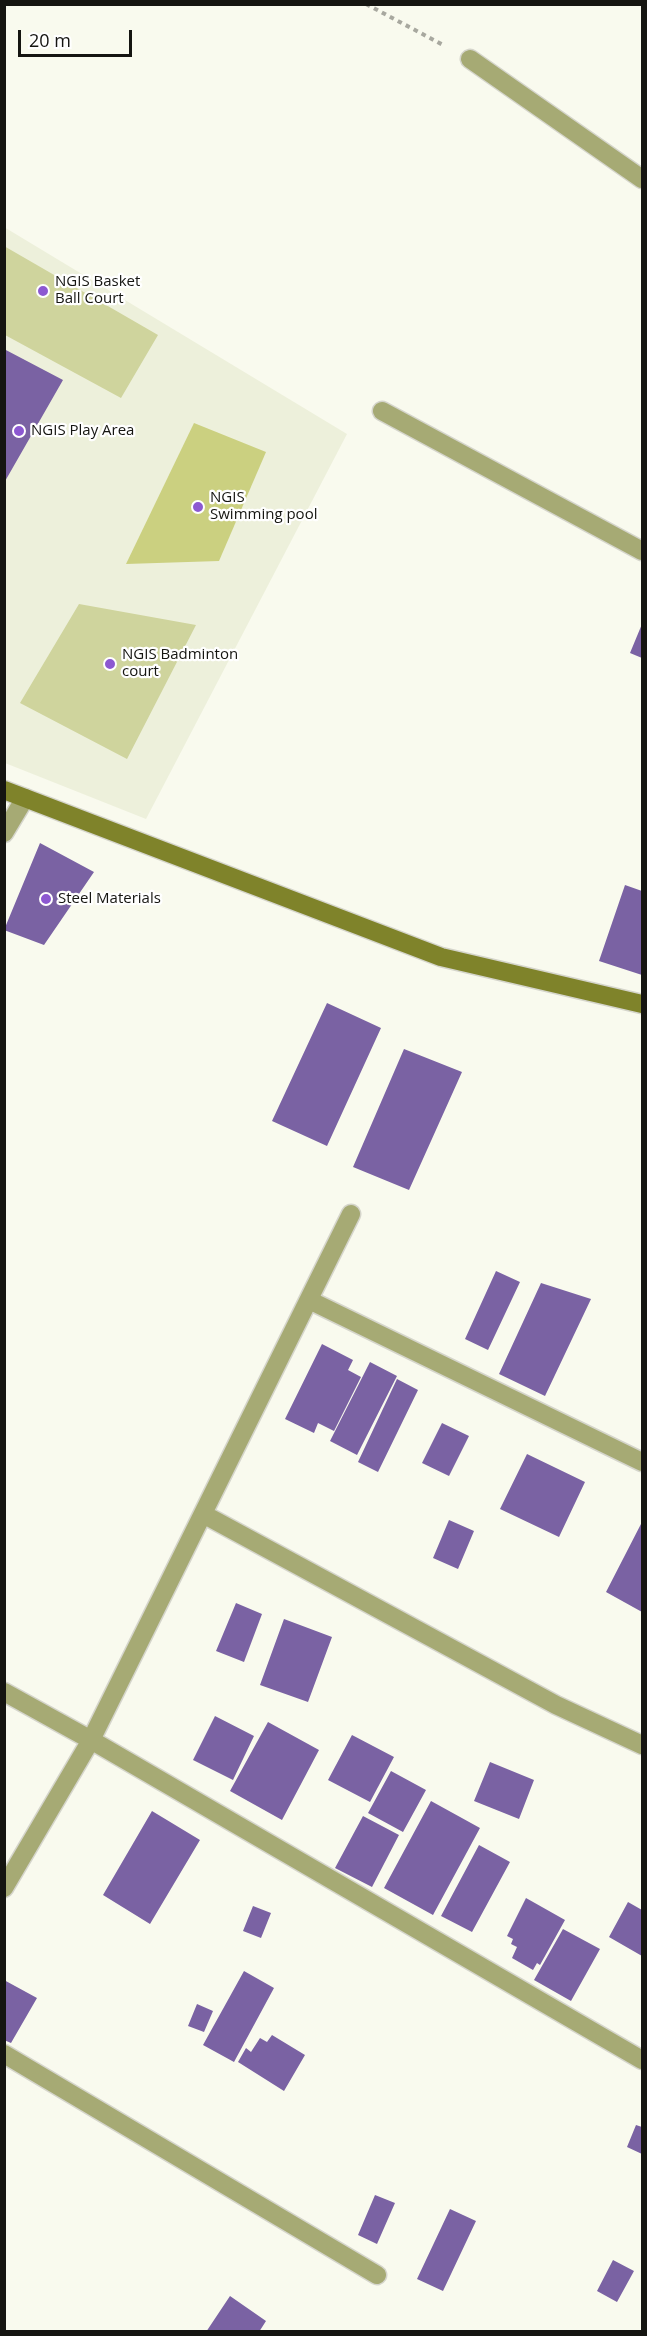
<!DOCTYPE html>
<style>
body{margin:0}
#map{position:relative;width:647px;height:2336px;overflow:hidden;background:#f9faee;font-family:"Open Sans",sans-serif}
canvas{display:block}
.frame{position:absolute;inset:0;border:6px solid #151511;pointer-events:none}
.scale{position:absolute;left:18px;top:30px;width:114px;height:27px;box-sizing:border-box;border:3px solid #151511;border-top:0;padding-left:8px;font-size:18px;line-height:21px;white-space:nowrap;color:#151511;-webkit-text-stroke:4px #fff;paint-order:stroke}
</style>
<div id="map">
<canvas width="647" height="2336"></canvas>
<div class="frame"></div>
<div class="scale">20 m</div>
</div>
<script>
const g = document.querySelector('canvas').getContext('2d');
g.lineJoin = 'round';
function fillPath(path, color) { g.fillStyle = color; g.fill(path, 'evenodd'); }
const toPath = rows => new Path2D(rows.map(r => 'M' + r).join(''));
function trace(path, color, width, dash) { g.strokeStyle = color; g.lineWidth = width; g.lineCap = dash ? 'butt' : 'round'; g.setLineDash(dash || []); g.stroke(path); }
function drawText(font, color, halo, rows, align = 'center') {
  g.font = font + ' "Open Sans",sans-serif'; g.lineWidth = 4.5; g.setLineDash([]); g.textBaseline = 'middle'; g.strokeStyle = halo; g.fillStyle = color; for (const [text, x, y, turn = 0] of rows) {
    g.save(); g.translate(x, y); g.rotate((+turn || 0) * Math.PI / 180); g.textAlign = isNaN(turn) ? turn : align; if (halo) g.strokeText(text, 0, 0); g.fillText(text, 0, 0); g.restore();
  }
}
fillPath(toPath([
 [4,227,347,434,146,819,5,763]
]), '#edf0db');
fillPath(toPath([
 [4,246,158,335,121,398,5,335],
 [79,604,196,625,127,759,20,703]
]), '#cfd49d');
fillPath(toPath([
 [194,423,266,452,219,561,126,564]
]), '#cbd080');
fillPath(toPath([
 [4,349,63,380,4,483],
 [642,624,642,658,630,653],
 [40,843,94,872,44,945,4,930],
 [625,885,642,891,642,975,599,961],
 [327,1003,381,1028,327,1146,272,1121],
 [404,1049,462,1072,409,1190,353,1167],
 [496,1271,520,1282,488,1350,465,1339],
 [541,1283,591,1299,545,1396,499,1374],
 [322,1344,353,1360,348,1370,361,1377,334,1431,318,1423,314,1433,285,1419],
 [370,1362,397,1376,357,1455,330,1441],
 [397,1379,418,1390,378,1472,358,1462],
 [442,1423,469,1436,449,1476,422,1463],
 [527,1454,585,1482,559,1537,500,1509],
 [449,1520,474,1531,458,1569,433,1558],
 [642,1522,642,1612,606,1592],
 [236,1603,262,1614,244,1662,216,1651],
 [284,1619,332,1637,308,1702,260,1685],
 [215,1716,254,1736,233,1780,193,1760],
 [268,1722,319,1750,282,1820,230,1791],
 [352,1735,394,1757,370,1802,328,1780],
 [490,1762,534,1780,519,1819,474,1801],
 [391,1771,426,1790,403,1832,368,1813],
 [431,1801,480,1828,433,1915,384,1888],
 [152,1811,200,1840,150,1924,103,1895],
 [363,1816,399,1835,372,1887,335,1868],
 [479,1845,510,1862,472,1932,441,1916],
 [526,1898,565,1920,540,1965,537,1963,533,1970,512,1958,517,1947,511,1944,513,1939,507,1936],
 [628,1902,642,1910,642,1956,609,1937],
 [253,1906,271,1913,261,1938,243,1931],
 [563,1929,600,1949,571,2001,534,1980],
 [244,1971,274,1988,234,2062,203,2045],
 [4,1980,37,1998,11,2043,4,2040],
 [197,2004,213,2011,204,2032,188,2026],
 [272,2035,305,2055,284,2091,238,2062,246,2048,251,2052,260,2038,267,2042],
 [636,2125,642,2127,642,2154,627,2147],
 [375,2195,395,2203,377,2244,358,2235],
 [450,2209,476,2221,443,2291,417,2279],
 [613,2260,634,2271,617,2302,597,2291],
 [230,2296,266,2321,259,2332,206,2332]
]), '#7a62a3');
const street = toPath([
 [470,59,642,179],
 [382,411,642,551],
 [4,833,25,798],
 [309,1300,642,1462],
 [203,1514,556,1705,642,1745],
 [4,1692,91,1740,642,2060],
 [4,1888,91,1740,351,1214],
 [4,2054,377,2275]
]);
const secondary = toPath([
 [4,790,441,957,642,1004]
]);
trace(street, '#d5d5cb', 21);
trace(secondary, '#d5d5cb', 21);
trace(toPath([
 [366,4,445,46]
]), '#a8a89f', 4, [4.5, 4.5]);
trace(street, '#a6aa74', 18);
trace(secondary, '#7f832a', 18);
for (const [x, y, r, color] of [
 [43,291,6,"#8c58d1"],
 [19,431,6,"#8c58d1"],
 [198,507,6,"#8c58d1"],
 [110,664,6,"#8c58d1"],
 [46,899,6,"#8c58d1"]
]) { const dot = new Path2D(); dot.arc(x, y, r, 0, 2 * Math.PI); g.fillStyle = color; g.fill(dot); trace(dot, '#fff', 2); }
drawText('15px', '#151511', '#fff', [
 ["NGIS Basket",55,282],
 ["Ball Court",55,299],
 ["NGIS Play Area",31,431],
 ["NGIS",210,498],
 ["Swimming pool",210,515],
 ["NGIS Badminton",122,655],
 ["court",122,672],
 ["Steel Materials",58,899]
], 'left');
</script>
